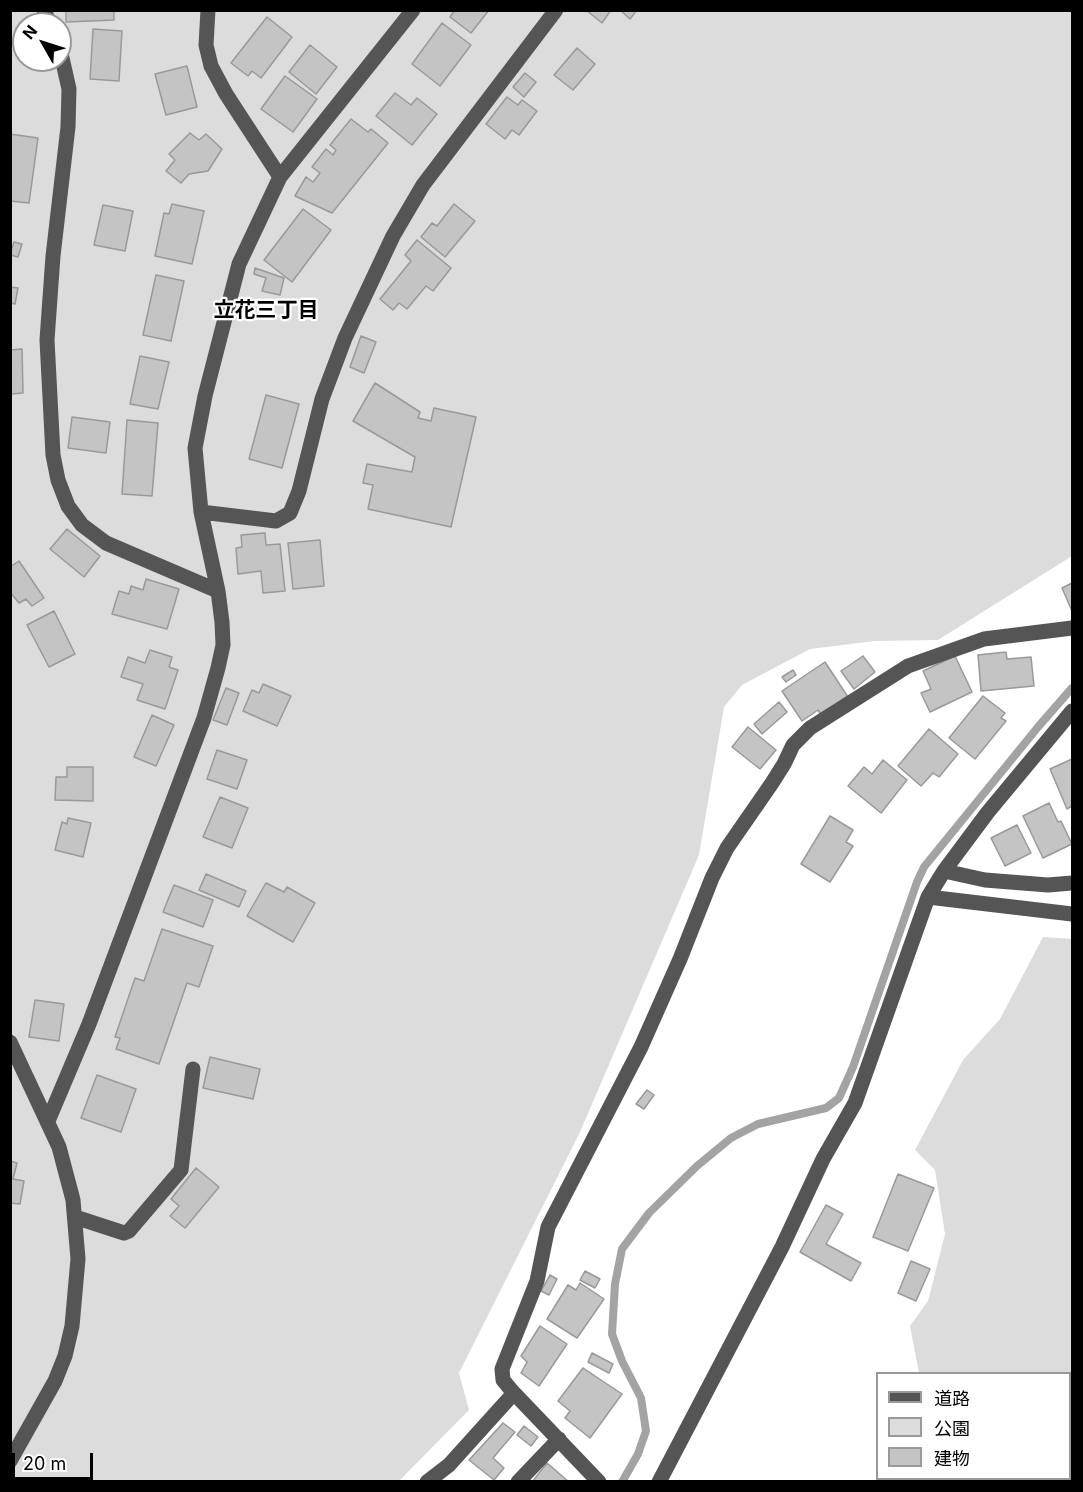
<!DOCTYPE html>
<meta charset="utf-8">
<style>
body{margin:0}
#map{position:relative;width:1083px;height:1492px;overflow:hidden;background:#fff;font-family:Inter,"Noto Sans JP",sans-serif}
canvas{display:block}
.frame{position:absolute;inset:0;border:12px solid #000;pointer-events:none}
.legend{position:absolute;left:876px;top:1372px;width:195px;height:108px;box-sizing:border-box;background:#fff;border:2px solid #999;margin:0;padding:8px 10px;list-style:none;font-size:18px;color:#000}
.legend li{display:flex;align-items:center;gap:12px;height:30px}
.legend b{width:30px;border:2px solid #999}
.north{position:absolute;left:12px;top:12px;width:60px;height:60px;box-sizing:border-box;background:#fff;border:2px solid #999;border-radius:50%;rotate:309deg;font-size:16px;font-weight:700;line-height:24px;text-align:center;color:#000}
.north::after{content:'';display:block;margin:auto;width:21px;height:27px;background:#000;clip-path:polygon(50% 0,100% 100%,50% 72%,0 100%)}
.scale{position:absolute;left:12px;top:1453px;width:81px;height:27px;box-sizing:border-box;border:3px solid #000;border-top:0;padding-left:8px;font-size:18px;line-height:21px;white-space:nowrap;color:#000;-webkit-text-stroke:4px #fff;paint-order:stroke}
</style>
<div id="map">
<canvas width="1083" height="1492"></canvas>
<div class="frame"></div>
<ul class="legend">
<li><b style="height:8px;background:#555"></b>道路</li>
<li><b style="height:16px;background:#dcdcdc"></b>公園</li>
<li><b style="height:16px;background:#c4c4c4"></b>建物</li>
</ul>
<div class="north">N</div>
<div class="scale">20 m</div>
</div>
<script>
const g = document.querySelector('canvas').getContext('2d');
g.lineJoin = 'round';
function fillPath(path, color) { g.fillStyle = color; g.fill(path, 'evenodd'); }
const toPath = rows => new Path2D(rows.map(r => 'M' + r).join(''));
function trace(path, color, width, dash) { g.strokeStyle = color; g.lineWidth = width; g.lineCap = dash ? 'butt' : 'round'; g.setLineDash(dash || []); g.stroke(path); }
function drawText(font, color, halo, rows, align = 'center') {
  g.font = font + ' Inter,"Noto Sans JP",sans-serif'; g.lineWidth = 4.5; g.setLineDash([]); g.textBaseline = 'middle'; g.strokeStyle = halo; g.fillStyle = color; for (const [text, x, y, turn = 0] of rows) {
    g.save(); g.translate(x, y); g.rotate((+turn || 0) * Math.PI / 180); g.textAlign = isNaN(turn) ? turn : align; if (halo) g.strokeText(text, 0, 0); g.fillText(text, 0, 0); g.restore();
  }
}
fillPath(toPath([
 [10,11,1072,11,1072,556,938,640,875,641,810,649,742,685,724,707,699,855,580,1132,459,1373,469,1410,399,1481,11,1481],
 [24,24,60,24,60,60,24,60],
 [1043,937,1072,939,1072,1481,944,1481,944,1479,1070,1478,1070,1374,919,1373,910,1326,928,1301,945,1234,935,1170,915,1150,963,1060,1000,1019]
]), '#dcdcdc');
trace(toPath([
 [622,1482,638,1454,646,1431,641,1398,622,1361,612,1334,615,1284,622,1249,649,1213,697,1166,731,1138,758,1124,826,1108,839,1098,853,1067,917,882,924,867,1038,727,1072,688]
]), '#a3a3a3', 8);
const building = toPath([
 [66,10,114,10,114,20,66,22,66,10],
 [455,10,489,10,471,33,450,17,455,10],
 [586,10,611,10,602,23,586,10],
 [620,10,637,10,630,19,620,10],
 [267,17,292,37,261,78,252,71,248,76,231,63,267,17],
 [442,23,471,45,440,86,412,64,442,23],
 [93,29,122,31,119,81,90,79,93,29],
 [310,45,337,67,316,94,289,72,310,45],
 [577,48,595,64,573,90,554,75,577,48],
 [187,66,197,107,166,115,155,74,187,66],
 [525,73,536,82,524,97,513,87,525,73],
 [285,76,317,99,293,132,261,109,285,76],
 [395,93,411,105,417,98,437,114,412,145,376,116,395,93],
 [507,97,518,105,522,100,537,111,519,135,512,130,505,139,486,124,507,97],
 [351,119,368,132,371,129,388,143,332,213,295,196,306,177,313,182,320,173,312,167,326,149,333,155,336,150,330,145,351,119],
 [190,133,199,140,206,134,222,149,208,171,189,174,181,183,166,171,175,160,169,154,190,133],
 [10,134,38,138,29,203,10,201,10,134],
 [172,204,204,211,192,264,155,256,164,213,169,214,172,204],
 [454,204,475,221,445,257,421,237,432,223,437,226,454,204],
 [103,205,133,211,125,251,94,245,103,205],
 [303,209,331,230,292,282,264,260,303,209],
 [417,240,451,268,433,291,426,286,407,309,399,303,393,310,380,299,411,261,405,255,417,240],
 [14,242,22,244,18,257,10,255,14,242],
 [255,268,284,278,280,295,262,291,266,278,254,274,255,268],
 [156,275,184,281,171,341,143,335,156,275],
 [10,287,18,288,15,304,10,303,10,287],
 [361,336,376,342,364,373,350,367,361,336],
 [22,349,23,393,10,394,10,350,22,349],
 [140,356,169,362,158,409,130,404,140,356],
 [375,383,420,412,418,418,431,421,434,408,476,417,451,527,368,509,373,485,363,483,367,464,412,472,415,457,353,421,375,383],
 [266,395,299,404,282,468,249,459,266,395],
 [72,417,110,422,106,453,68,448,72,417],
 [127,420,158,423,152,496,122,494,127,420],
 [67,529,100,556,84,577,50,549,67,529],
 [265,533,266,545,280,544,285,591,263,593,261,571,238,574,236,548,242,547,241,535,265,533],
 [320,540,324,586,293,589,288,543,320,540],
 [19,561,44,598,32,606,26,599,19,603,10,592,10,567,19,561],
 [146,579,179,589,167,629,112,614,119,591,129,594,131,586,143,590,146,579],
 [1072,583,1072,611,1062,588,1072,583],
 [54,611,75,654,49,667,27,625,54,611],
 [150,650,172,657,169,667,178,670,165,709,137,700,143,684,121,677,128,657,145,663,150,650],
 [1006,652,1007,659,1031,657,1034,686,981,691,978,655,1006,652],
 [863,656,875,672,854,689,841,671,863,656],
 [955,656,972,692,930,712,921,693,931,689,923,671,955,656],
 [825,662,848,697,821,715,818,710,802,721,782,691,825,662],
 [793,670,796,675,786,682,782,677,793,670],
 [263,684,291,696,277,726,243,711,252,690,259,693,263,684],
 [226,688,239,693,227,725,213,720,226,688],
 [983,696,1005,713,1001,718,1006,721,975,759,949,738,983,696],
 [779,702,787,712,762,734,754,724,779,702],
 [152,715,174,725,156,766,134,757,152,715],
 [748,727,776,750,760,769,732,747,748,727],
 [929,729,958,754,939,777,933,773,921,786,898,766,929,729],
 [217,750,247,760,237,789,207,779,217,750],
 [1072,759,1072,806,1067,809,1050,769,1072,759],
 [883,760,907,780,881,813,848,786,864,767,872,774,883,760],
 [67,767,93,767,93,801,55,800,56,777,67,777,67,767],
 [220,797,248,808,232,848,203,837,220,797],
 [1049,803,1058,822,1061,821,1072,844,1043,858,1023,816,1049,803],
 [830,816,853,830,846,842,853,846,830,882,801,864,830,816],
 [68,818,91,823,83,857,55,850,62,822,67,824,68,818],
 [1017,825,1031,853,1005,866,991,838,1017,825],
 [206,874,246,891,239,907,199,890,206,874],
 [266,883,284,892,287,887,315,903,293,942,247,916,266,883],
 [174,885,213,900,203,927,163,912,174,885],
 [162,929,213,946,199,987,187,983,159,1064,116,1049,120,1038,115,1037,135,978,144,981,162,929],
 [35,1000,64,1004,59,1041,29,1037,35,1000],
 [210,1057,260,1069,253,1099,203,1088,210,1057],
 [97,1075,136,1089,121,1132,81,1118,97,1075],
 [647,1090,654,1095,644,1109,636,1104,647,1090],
 [10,1161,17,1163,13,1179,24,1181,20,1204,10,1203,10,1161],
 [196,1168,219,1187,185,1228,170,1216,179,1206,171,1199,196,1168],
 [898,1174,934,1188,908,1251,873,1237,898,1174],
 [826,1205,843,1214,826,1244,861,1263,851,1281,800,1252,826,1205],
 [911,1261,930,1269,916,1301,898,1293,911,1261],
 [585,1271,600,1279,595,1288,580,1280,585,1271],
 [550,1275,557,1279,549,1295,541,1291,550,1275],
 [580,1283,604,1299,577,1338,547,1319,568,1285,576,1290,580,1283],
 [540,1326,567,1344,539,1386,521,1373,527,1362,521,1356,540,1326],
 [592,1353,613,1364,609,1373,588,1362,592,1353],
 [583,1368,622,1394,590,1438,565,1418,570,1411,558,1401,583,1368],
 [503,1423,515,1432,493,1458,504,1468,494,1480,469,1460,503,1423],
 [524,1426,538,1437,531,1446,517,1435,524,1426],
 [547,1463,569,1482,532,1482,547,1463]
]);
fillPath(building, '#c4c4c4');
trace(building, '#999', 1.5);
trace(toPath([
 [44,10,50,24],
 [208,10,206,45,211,66,226,94,280,177],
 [60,49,69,89,68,127,53,256,47,340,53,455,58,480,68,506,82,525,106,543,218,591],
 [201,512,276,521,290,513,299,491,322,399,345,338,393,236,423,185,556,10],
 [944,871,985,880,1048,885,1072,883],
 [928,897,1072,914],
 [10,1042,59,1147,73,1200,78,1259,72,1326,65,1356,55,1381,10,1461],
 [48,1121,89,1024,204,718,218,668,223,645,222,622,218,591,201,512,195,448,205,396,239,264,280,177,413,10],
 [75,1217,124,1233,129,1231,181,1170,193,1069],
 [427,1482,449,1465,514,1393],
 [518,1482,559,1439],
 [599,1482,512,1391,503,1380,502,1369,537,1281,548,1227,641,1047,680,959,712,878,727,848,772,783,784,764,793,745,810,728,908,666,984,639,1072,628],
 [659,1482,782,1247,823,1159,855,1103,928,897,944,871,988,812,1072,711]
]), '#555', 15);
drawText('bold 21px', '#000', '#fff', [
 ["立花三丁目",266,311]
]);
</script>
